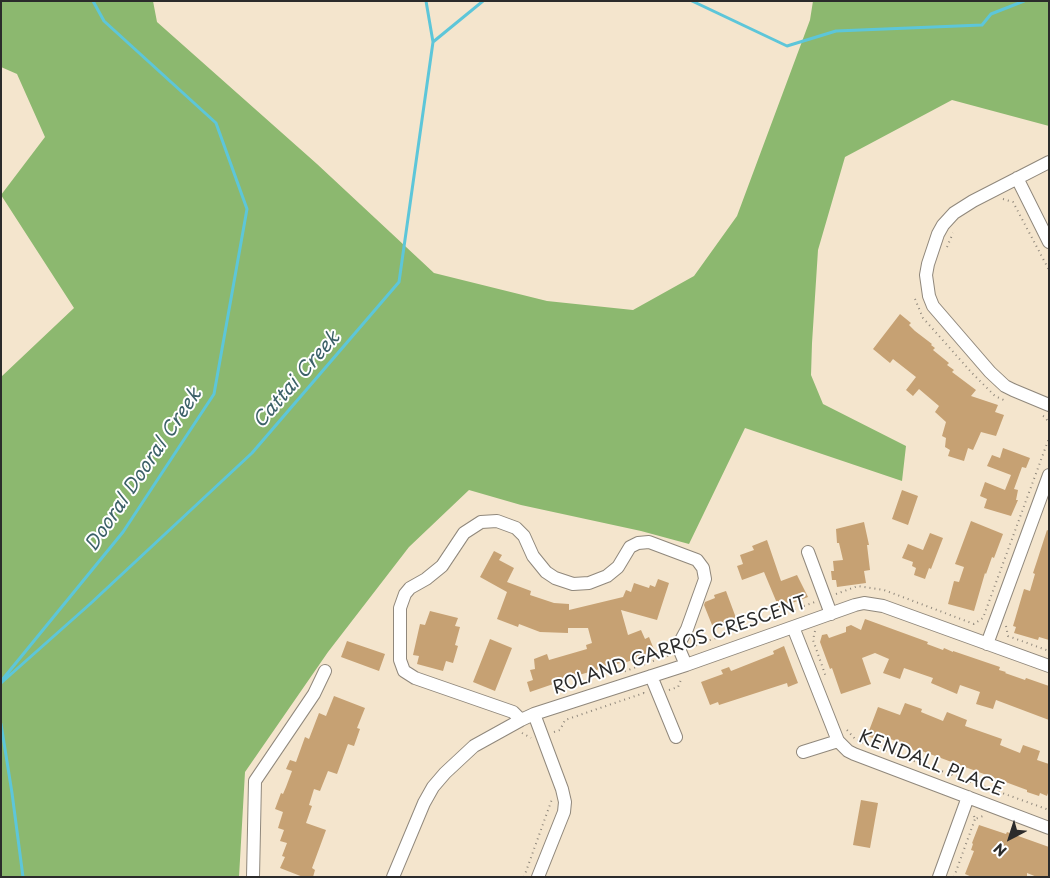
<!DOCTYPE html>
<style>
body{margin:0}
#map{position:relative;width:1050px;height:878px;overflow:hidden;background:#f4e5cd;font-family:"Playpen Sans",sans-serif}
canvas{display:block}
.frame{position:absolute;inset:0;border:2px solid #2b2b2b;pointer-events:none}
.north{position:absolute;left:985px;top:813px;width:50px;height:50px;-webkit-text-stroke:4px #fff;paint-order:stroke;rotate:220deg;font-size:14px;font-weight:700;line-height:20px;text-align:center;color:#2b2b2b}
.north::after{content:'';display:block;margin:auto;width:18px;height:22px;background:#2b2b2b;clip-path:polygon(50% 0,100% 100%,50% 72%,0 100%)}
</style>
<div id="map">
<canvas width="1050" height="878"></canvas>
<div class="frame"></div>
<div class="north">N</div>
</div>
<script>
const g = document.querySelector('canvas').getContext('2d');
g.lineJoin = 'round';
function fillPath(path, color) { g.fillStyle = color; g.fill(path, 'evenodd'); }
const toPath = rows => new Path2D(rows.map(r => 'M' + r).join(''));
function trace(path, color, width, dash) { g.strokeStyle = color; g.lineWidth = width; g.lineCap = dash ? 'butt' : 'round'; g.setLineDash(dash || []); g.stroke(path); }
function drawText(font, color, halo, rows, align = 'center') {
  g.font = font + ' "Playpen Sans",sans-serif'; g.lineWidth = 4; g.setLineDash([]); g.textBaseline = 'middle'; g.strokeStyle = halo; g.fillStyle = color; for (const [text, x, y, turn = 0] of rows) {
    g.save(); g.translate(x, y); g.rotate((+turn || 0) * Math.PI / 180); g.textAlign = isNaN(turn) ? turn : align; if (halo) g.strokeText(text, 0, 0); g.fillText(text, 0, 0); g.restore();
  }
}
fillPath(toPath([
 [1,1,153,1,157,22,317,164,434,273,547,301,633,310,694,276,737,216,810,20,813,1,1049,1,1049,126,952,100,845,157,818,250,812,343,811,375,823,404,906,446,902,481,745,428,689,544,641,531,521,505,469,490,409,547,328,652,245,772,239,877,1,877,1,377,74,308,1,195,45,137,17,74,1,67]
]), '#8cb86f');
trace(toPath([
 [692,1,787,46,836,31,982,25,991,14,1024,1],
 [433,42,483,1],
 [2,680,123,532,214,394,247,209,216,123,104,21,93,1],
 [1,683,90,604,252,453,399,282,433,42,426,1],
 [1,724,12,793,23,877]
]), '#5dc6d9', 3);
fillPath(toPath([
 [900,314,911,323,909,325,915,331,932,344,931,345,935,348,933,350,949,363,947,365,954,370,952,372,976,390,971,396,998,405,995,412,1004,415,996,436,981,432,973,450,968,448,964,461,948,456,950,450,945,447,946,438,942,436,946,422,935,412,939,406,919,389,913,396,906,390,916,377,893,359,890,363,873,349],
 [1003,448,1030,458,1026,468,1022,467,1014,489,1018,490,1016,500,1018,500,1011,516,984,508,987,499,980,496,985,482,1005,490,1011,475,987,466,992,455,1000,458],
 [902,490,918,496,908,525,892,519],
 [971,521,1003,534,994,558,992,557,986,574,985,573,974,611,948,604,954,581,959,582,964,567,955,564],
 [864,522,869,545,867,545,870,570,864,571,866,583,837,587,836,580,832,580,831,571,834,571,833,561,843,560,839,543,837,543,836,529],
 [1047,530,1049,531,1049,640,1039,637,1038,640,1014,633,1016,627,1013,626,1024,589,1030,591,1035,574,1033,573,1037,561],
 [930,533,943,538,931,569,929,568,925,579,914,575,916,568,912,566,913,562,902,558,908,544,923,550],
 [767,540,781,581,797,575,808,597,779,608,764,572,742,580,737,566,743,564,740,555,754,550,752,546],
 [494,551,502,555,499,560,514,568,507,582,531,591,530,595,554,603,569,604,569,610,623,597,626,590,631,592,634,583,649,588,650,585,655,587,658,579,669,583,657,620,621,610,628,635,641,630,645,639,649,637,655,652,624,663,624,662,558,681,559,682,530,692,527,682,533,680,530,670,535,669,534,659,547,654,549,660,587,649,586,645,592,643,588,628,568,628,568,633,540,632,519,624,518,627,497,619,507,592,480,577],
 [726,591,736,618,714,630,704,605,705,602,715,598,714,595],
 [430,611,458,618,455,626,460,627,455,645,458,646,453,663,446,661,443,671,417,664,419,656,413,655,420,624,425,625],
 [865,619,928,642,927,644,943,650,944,648,953,652,953,651,1000,667,999,670,1006,672,1005,673,1025,680,1026,678,1049,686,1049,720,996,700,993,709,976,704,980,692,960,685,957,694,931,683,933,678,904,668,900,679,883,673,889,659,875,653,862,658,871,684,841,694,832,668,830,669,820,642,822,635,827,634,829,638,846,632,846,627,851,625,861,630],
 [490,639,512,648,495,691,473,682],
 [347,641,385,654,379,671,341,657],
 [784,646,798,683,788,687,787,683,719,705,718,702,710,705,701,682,723,674,721,670,729,667,731,671,774,654,773,651],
 [334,696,365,708,357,728,360,729,354,746,348,744,337,774,328,771,320,791,314,789,309,805,312,806,306,823,326,830,312,868,315,870,313,877,303,877,280,868,285,857,282,856,287,843,280,841,284,830,278,828,283,812,275,809,281,793,283,794,286,787,292,771,286,769,290,760,296,762,305,737,309,739,319,713,326,716],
 [905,703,922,709,921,712,943,721,947,712,967,720,965,726,1002,739,1000,745,1020,753,1023,745,1040,751,1037,760,1049,764,1049,790,1047,796,1040,793,1039,796,1027,792,1027,790,922,751,921,753,911,749,911,747,880,735,878,740,867,736,878,707,900,715],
 [861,800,878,803,870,848,853,845],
 [979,825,1006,834,1007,832,1049,847,1049,877,1037,877,1027,873,1027,877,972,877,965,874,974,851,971,850,973,844,972,843]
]), '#c6a173');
const minor = toPath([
 [1049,162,973,201,954,213,943,225,938,234,928,264,926,275,929,296,933,306,990,372,1005,386,1013,390,1049,405],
 [1017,178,1049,242],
 [808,552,831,614],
 [793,627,838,741],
 [987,644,1049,475],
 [651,676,676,737],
 [534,714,562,789,565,802,564,812,538,877],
 [521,720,513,712,415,678,404,671,400,660,400,608,405,594,410,588,426,579,442,566,464,533,481,522,497,521,516,528,524,536,533,556,546,572,555,578,573,584,589,583,607,576,618,567,630,547,638,543,649,542,697,560,703,568,705,579,687,629,680,642,680,651,686,665],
 [803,752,838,741,848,751,854,754,1049,828],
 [253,877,255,781,314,694,325,671],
 [393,877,424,803,433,787,445,773,474,746,521,720,534,714,686,665,855,605,864,603,883,606,1049,666],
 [939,877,968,797]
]);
trace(minor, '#90887c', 14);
trace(toPath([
 [1003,199,1013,202,1049,270],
 [947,247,953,233],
 [915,299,923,318,972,373,995,396,1006,401],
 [1043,416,1045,417,1049,423],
 [836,594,858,586,884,590,974,624,983,618,1049,438],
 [1006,626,1008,636,1049,651],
 [815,631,813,640,826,677],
 [691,647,815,602],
 [620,673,670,655],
 [669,690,678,687,681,680],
 [847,730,856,740,1049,810],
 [554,732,560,730,565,720,644,693,645,694],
 [522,733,531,738],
 [974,816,975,819,983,816],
 [524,877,552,799],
 [954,877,975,819]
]), '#90887c', 2, [1, 4]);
trace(minor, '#fff', 12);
drawText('18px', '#2b2b2b', '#fff', [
 ["ROLAND GARROS CRESCENT",680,646,-19],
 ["KENDALL PLACE",931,764,21]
]);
drawText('italic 19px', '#3c6168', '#fff', [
 ["Cattai Creek",297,380,-49],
 ["Dooral Dooral Creek",144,470,-56]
]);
</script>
